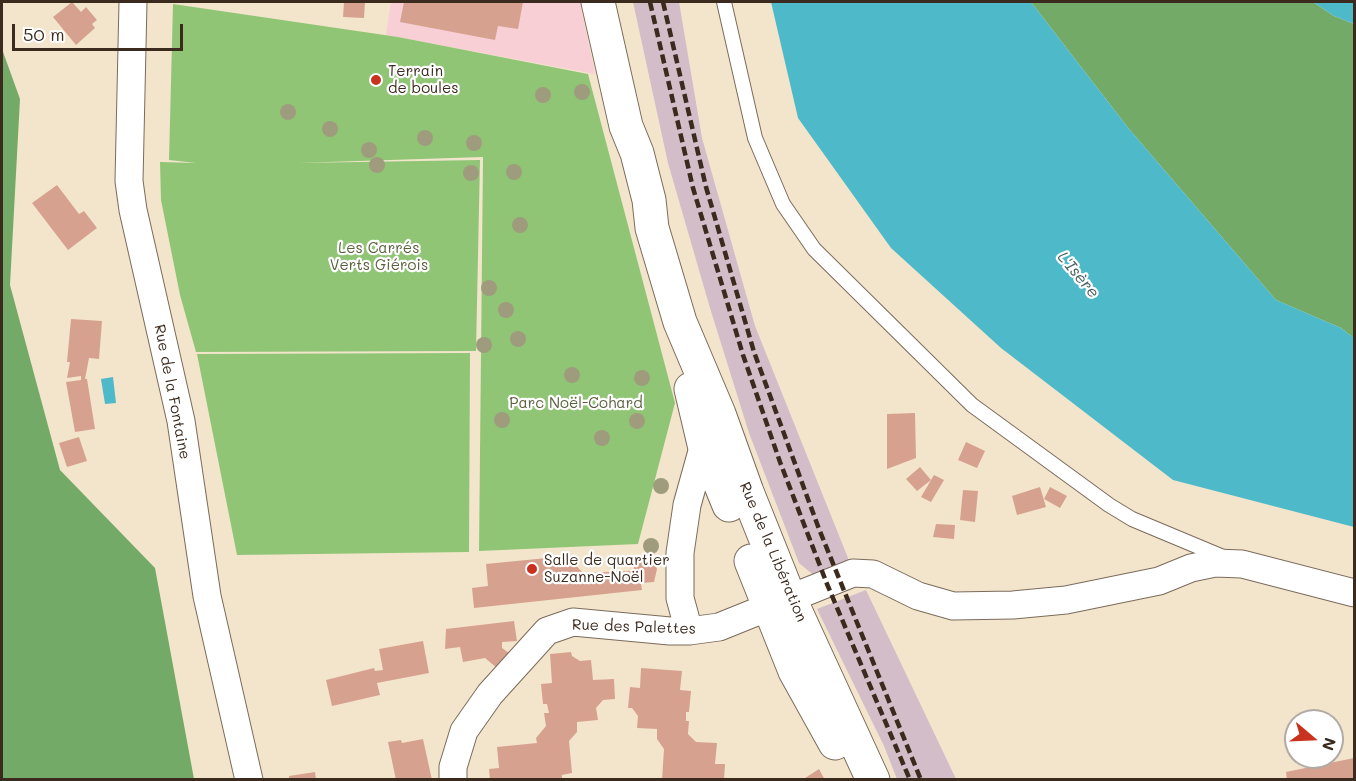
<!DOCTYPE html>
<meta charset="utf-8">
<style>
body{margin:0}
#map{position:relative;width:1356px;height:781px;overflow:hidden;background:#f3e5cc;font-family:Mali,sans-serif}
canvas{display:block}
.frame{position:absolute;inset:0;border:3px solid #3b2a1e;pointer-events:none}
.north{position:absolute;left:1284px;top:709px;width:60px;height:60px;box-sizing:border-box;background:#fff;border:2px solid #b1aaa5;border-radius:50%;rotate:109deg;font-size:16px;font-weight:700;line-height:24px;text-align:center;color:#3b2a1e}
.north::after{content:'';display:block;margin:auto;width:21px;height:27px;background:#c8321e;clip-path:polygon(50% 0,100% 100%,50% 72%,0 100%)}
.scale{position:absolute;left:12px;top:24px;width:171px;height:27px;box-sizing:border-box;border:3px solid #3b2a1e;border-top:0;padding-left:8px;font-size:18px;line-height:21px;white-space:nowrap;color:#3b2a1e;-webkit-text-stroke:4px #fff;paint-order:stroke}
</style>
<div id="map">
<canvas width="1356" height="781"></canvas>
<div class="frame"></div>
<div class="north">N</div>
<div class="scale">50 m</div>
</div>
<script>
const g = document.querySelector('canvas').getContext('2d');
g.lineJoin = 'round';
function fillPath(path, color) { g.fillStyle = color; g.fill(path, 'evenodd'); }
const toPath = rows => new Path2D(rows.map(r => 'M' + r).join(''));
function trace(path, color, width, dash) { g.strokeStyle = color; g.lineWidth = width; g.lineCap = dash ? 'butt' : 'round'; g.setLineDash(dash || []); g.stroke(path); }
function drawText(font, color, halo, rows, align = 'center') {
  g.font = font + ' Mali,sans-serif'; g.lineWidth = 4.5; g.setLineDash([]); g.textBaseline = 'middle'; g.strokeStyle = halo; g.fillStyle = color; for (const [text, x, y, turn = 0] of rows) {
    g.save(); g.translate(x, y); g.rotate((+turn || 0) * Math.PI / 180); g.textAlign = isNaN(turn) ? turn : align; if (halo) g.strokeText(text, 0, 0); g.fillText(text, 0, 0); g.restore();
  }
}
fillPath(toPath([
 [391,2,580,2,595,74,386,35]
]), '#f7cfd5');
fillPath(toPath([
 [633,2,679,2,702,138,755,326,850,563,816,577,799,563,749,433,710,308,668,163],
 [866,590,956,779,897,779,884,746,817,609]
]), '#d2bdc8');
fillPath(toPath([
 [173,4,398,37,588,74,675,403,638,544,479,551,483,157,297,163,480,160,476,351,196,352,180,295,161,200,160,162,196,163,169,160],
 [470,353,469,552,237,555,197,354]
]), '#91c576');
fillPath(toPath([
 [1031,2,1313,2,1334,16,1354,24,1354,338,1341,328,1276,300,1129,129],
 [2,49,20,99,10,285,60,470,155,568,194,779,2,779]
]), '#74aa67');
fillPath(toPath([
 [771,2,1031,2,1129,129,1276,300,1341,328,1354,338,1354,527,1173,480,1001,348,891,248,798,118],
 [1313,2,1354,2,1354,24,1334,16],
 [113,377,116,403,105,404,101,379]
]), '#4ebac9');
fillPath(toPath([
 [72,2,81,12,86,7,97,20,92,24,95,28,76,45,53,17],
 [344,2,365,2,364,18,343,17],
 [404,2,523,2,518,29,498,26,495,40,400,22],
 [57,185,79,214,84,211,97,228,68,250,32,203],
 [71,319,102,321,99,359,89,358,85,379,87,379,95,429,75,432,66,382,81,380,81,376,67,378,70,362,67,362],
 [915,413,916,458,887,469,887,414],
 [79,437,87,461,67,467,59,443],
 [966,442,985,451,977,468,958,460],
 [920,467,931,480,917,491,906,479],
 [934,475,944,480,931,502,921,497],
 [1040,487,1046,507,1017,515,1012,496],
 [1050,487,1067,496,1060,508,1044,499],
 [963,490,978,491,975,522,960,520],
 [936,524,955,525,954,539,933,537],
 [567,556,583,573,633,571,635,564,644,558,653,560,657,569,654,582,641,583,642,590,474,608,472,588,488,586,486,564],
 [514,621,517,641,502,642,502,648,509,653,497,668,485,658,463,662,460,647,445,649,446,629],
 [423,641,429,673,377,683,380,695,332,706,326,680,374,668,375,671,383,670,379,649],
 [571,652,572,656,580,661,591,660,593,680,614,679,615,699,603,700,596,708,598,720,577,722,577,732,569,741,572,773,562,775,562,780,490,780,489,769,499,768,497,747,537,743,536,738,546,726,544,713,549,713,547,704,543,704,541,684,552,683,550,654],
 [641,668,682,671,680,690,691,691,689,712,686,712,686,721,689,721,688,734,696,742,717,743,715,764,725,764,724,780,662,780,664,749,657,739,657,729,637,728,638,716,632,708,628,708,630,687,640,688],
 [423,739,432,780,396,780,388,742,401,740,402,743],
 [1354,758,1354,780,1287,780,1286,772],
 [819,769,825,780,802,780],
 [315,772,316,780,289,780,289,776]
]), '#d7a18f');
const lane = toPath([
 [724,2,755,138,783,204,814,249,972,405,1109,505,1132,519,1223,557]
]);
const street = toPath([
 [133,2,129,181,133,210,181,421,207,596,249,780],
 [689,631,680,598,680,553,687,505,704,444],
 [453,780,453,767,464,731,490,694,547,631,573,622,670,631,689,631,719,627,853,573,873,574,918,596,953,606,1013,605,1066,600,1159,581,1191,568,1215,563,1242,564,1354,593]
]);
const secondary = toPath([
 [598,2,626,126,637,153,649,200,652,228,680,322,719,414,747,492,789,597,873,780],
 [691,389,704,444,729,505],
 [751,561,795,671,835,743]
]);
trace(lane, '#7b6b5b', 16);
trace(street, '#7b6b5b', 29);
trace(secondary, '#7b6b5b', 35);
trace(lane, '#fff', 14);
trace(street, '#fff', 27);
trace(secondary, '#fff', 33);
trace(toPath([
 [650,2,693,188,743,355,780,462,827,584,910,780],
 [663,2,706,187,754,352,819,529,921,780]
]), '#3b2a1e', 4.5, [9, 4.5]);
g.fillStyle = '#9e9c7d';
for (const [x, y] of [
 [582,92],
 [543,95],
 [288,112],
 [330,129],
 [425,138],
 [474,143],
 [369,150],
 [377,165],
 [514,172],
 [471,173],
 [520,225],
 [489,288],
 [506,310],
 [518,339],
 [484,345],
 [572,375],
 [642,378],
 [502,420],
 [637,421],
 [602,438],
 [661,486],
 [651,546]
]) { g.beginPath(); g.arc(x, y, 8, 0, 2 * Math.PI); g.fill(); }
for (const [x, y, r, color] of [
 [376,80,6,"#c8321e"],
 [532,569,6,"#c8321e"]
]) { const dot = new Path2D(); dot.arc(x, y, r, 0, 2 * Math.PI); g.fillStyle = color; g.fill(dot); trace(dot, '#fff', 2); }
drawText('15px', '#3b2a1e', '#fff', [
 ["Terrain",388,71],
 ["de boules",388,88],
 ["Salle de quartier",544,560],
 ["Suzanne-Noël",544,577]
], 'left');
drawText('15px', '#59603d', '#fff', [
 ["Les Carrés",379,248],
 ["Verts Giérois",379,265],
 ["Parc Noël-Cohard",576,403]
]);
drawText('15px', '#3b2a1e', '#fff', [
 ["Rue de la Fontaine",172,392,79],
 ["Rue de la Libération",773,552,67],
 ["Rue des Palettes",634,627,2]
]);
drawText('italic 16px', '#425c5a', '#fff', [
 ["L'Isère",1078,275,50]
]);
</script>
